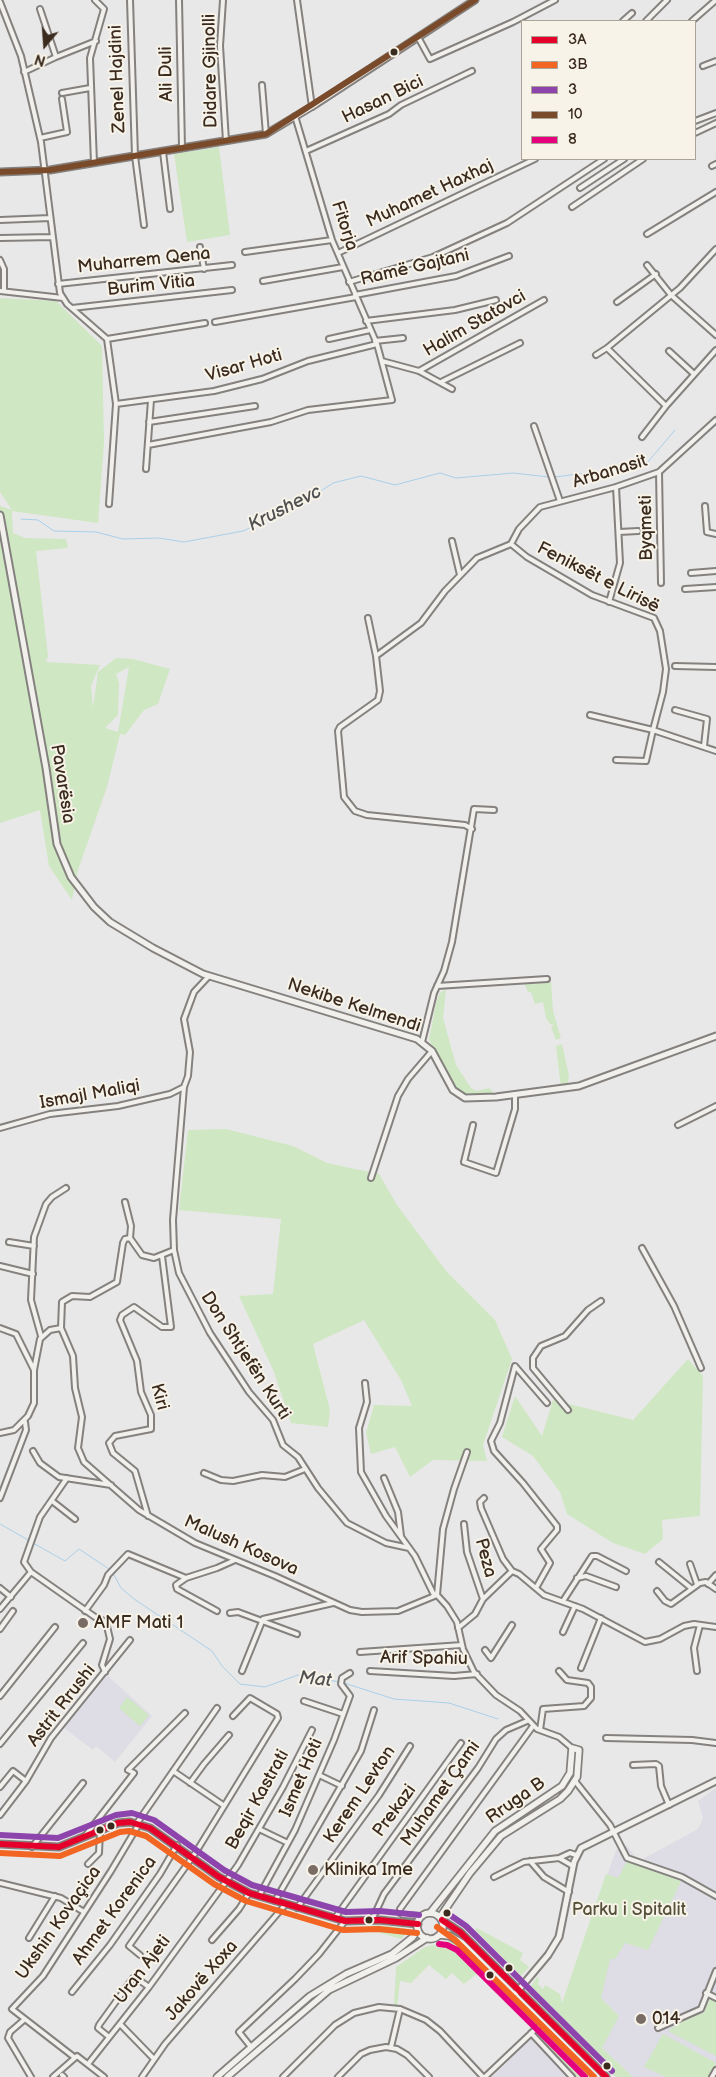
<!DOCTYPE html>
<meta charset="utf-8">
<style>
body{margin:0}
#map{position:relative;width:716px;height:2077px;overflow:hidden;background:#e9e8e8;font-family:"Balsamiq Sans",sans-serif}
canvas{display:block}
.legend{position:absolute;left:521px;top:20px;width:175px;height:140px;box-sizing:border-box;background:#f7f3e8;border:1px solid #aca397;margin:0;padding:6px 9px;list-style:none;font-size:15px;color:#3b2a1e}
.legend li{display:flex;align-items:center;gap:10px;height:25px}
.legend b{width:25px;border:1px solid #aca397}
.north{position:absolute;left:20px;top:20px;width:50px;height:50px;-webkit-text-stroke:4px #f7f3e8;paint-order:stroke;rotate:198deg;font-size:14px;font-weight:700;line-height:20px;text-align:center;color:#3b2a1e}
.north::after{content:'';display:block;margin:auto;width:18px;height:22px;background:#3b2a1e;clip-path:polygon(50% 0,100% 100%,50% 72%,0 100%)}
</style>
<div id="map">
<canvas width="716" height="2077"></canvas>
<ul class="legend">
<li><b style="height:6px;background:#e4002b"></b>3A</li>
<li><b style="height:6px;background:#f26522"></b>3B</li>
<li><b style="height:6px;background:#8e44ad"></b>3</li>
<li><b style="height:6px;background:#7a4b2a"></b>10</li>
<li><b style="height:6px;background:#e5007d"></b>8</li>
</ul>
<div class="north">N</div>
</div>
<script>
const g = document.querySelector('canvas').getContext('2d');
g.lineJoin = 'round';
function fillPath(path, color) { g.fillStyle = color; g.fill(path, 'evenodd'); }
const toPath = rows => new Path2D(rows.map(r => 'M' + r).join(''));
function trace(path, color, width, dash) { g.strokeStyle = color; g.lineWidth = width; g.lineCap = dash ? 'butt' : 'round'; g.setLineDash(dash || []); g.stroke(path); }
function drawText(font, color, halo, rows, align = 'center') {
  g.font = font + ' "Balsamiq Sans",sans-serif'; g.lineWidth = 4; g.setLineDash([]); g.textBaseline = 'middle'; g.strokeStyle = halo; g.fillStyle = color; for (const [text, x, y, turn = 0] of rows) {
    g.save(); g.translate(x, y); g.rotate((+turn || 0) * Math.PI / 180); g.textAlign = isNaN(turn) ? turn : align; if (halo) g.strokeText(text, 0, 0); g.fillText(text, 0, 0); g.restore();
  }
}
fillPath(toPath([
 [107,1675,152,1716,115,1762,96,1746,93,1750,64,1728],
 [716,1788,716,2077,633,2077,602,2048,562,2005,616,1850,626,1845,639,1861,698,1829,703,1818,698,1801],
 [542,2028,590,2077,492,2077]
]), '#dedce4');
fillPath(toPath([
 [219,147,230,235,187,242,174,154],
 [0,298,56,301,102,346,104,442,98,523,12,511,13,533,25,538,66,539,68,548,36,551,48,656,46,662,100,665,91,686,93,708,98,672,116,658,133,659,170,669,158,704,144,710,125,735,120,734,107,787,78,870,72,900,49,866,40,810,0,823,0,506,12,510,0,492],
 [129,667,118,732,105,728,118,715,119,683,116,674],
 [540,982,551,982,553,1011,561,1038,556,1040,551,1027,554,1025,550,1024,546,1018,543,1002,535,1004,531,992,528,992,524,983,533,983,534,985],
 [446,989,443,1018,456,1065,471,1088,476,1091,489,1088,497,1096,471,1096,462,1093,456,1087,429,1040,436,1003,440,993],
 [562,1044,569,1076,567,1087,561,1088,556,1046],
 [226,1129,293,1146,327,1163,379,1174,397,1205,446,1271,495,1320,512,1359,483,1445,487,1461,433,1460,410,1477,395,1447,371,1454,366,1433,374,1405,412,1406,401,1380,364,1320,313,1344,330,1410,328,1427,291,1423,274,1372,239,1296,273,1294,281,1219,179,1210,188,1130],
 [688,1359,703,1376,700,1516,662,1520,663,1539,645,1554,613,1543,567,1514,560,1492,533,1456,502,1437,515,1396,542,1436,553,1400,633,1420],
 [127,1697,149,1715,140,1726,119,1708],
 [627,1861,681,1881,648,1950,625,1943,615,1959,610,1959,601,1998,619,2016,602,2048,633,2077,616,2077,583,2048,528,1993,528,1990,537,1977,539,1979,538,1984,543,1989,545,1985,560,1994,562,2003,606,1874,618,1878],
 [379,1925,405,1928,408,1932,401,1939,366,1929,366,1926],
 [477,1928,523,1953,520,1960,529,1967,521,1976,475,1930],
 [449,1941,454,1941,483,1969,464,1984,452,1973,446,1979,429,1965,411,1983,400,1981,397,2007,394,2006,396,1967,425,1947],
 [711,1997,716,1999,716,2056,668,2031,685,2020,703,2013],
 [514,2000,537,2022,532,2029,510,2005],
 [542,2028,562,2049,590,2077,575,2077,535,2035],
 [663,2034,716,2063,709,2077,666,2077,644,2067]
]), '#cfe7c3');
trace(toPath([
 [555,477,616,469,624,471,647,463,675,430],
 [21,519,38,520,54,531,96,532,123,539,159,538,184,542,243,531,304,502,333,483,361,476,395,485,440,473,456,478,513,473,549,477],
 [0,1524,30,1541],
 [33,1543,65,1561,79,1549,109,1569],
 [113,1573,121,1588,134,1599,212,1651,222,1666,240,1684,265,1687,298,1675,340,1682],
 [344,1683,394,1699,449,1703,498,1719]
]), '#a8cfe9', 1);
const minor = toPath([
 [130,0,135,156,144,225],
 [179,0,182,148],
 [223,0,220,46,226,141],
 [297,0,312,107],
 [0,2,21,56,41,142,60,293,67,304,107,339,116,404,109,504],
 [623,21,632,13],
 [646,21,667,0],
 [692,21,716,0],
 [418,37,430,59,513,22,555,0],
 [56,57,96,41],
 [703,66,716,61],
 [24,72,56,57,40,9],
 [262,85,266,134],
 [62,93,90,88],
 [695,121,716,113],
 [695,133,716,123],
 [40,138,67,132,62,99],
 [306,151,389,114,401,105,472,71],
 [163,152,170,209],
 [94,163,90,58,104,9,95,0],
 [712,166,716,164],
 [580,188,624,159],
 [572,207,643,159],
 [0,220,50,218],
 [647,234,716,192],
 [0,238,53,237],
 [200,247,204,269],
 [245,252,332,240],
 [338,253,535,159],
 [0,260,4,269,4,291],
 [647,265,671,295,716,335],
 [263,281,343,267],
 [349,282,433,257,507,223,604,159],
 [58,284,232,265],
 [0,291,63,298],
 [355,295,456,276,509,256],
 [617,302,656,274],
 [72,308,232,290],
 [366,321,455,310,496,300],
 [215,322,356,297],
 [107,339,205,323],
 [329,339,370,330],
 [375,341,403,338],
 [607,348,666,406,716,350],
 [669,351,694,374],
 [596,355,607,348,680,288,716,249],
 [382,361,419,371,452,389],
 [419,371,544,300],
 [441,382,520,343],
 [116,404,214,391,262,379,308,361,377,344],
 [149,422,255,406],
 [534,426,560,501],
 [642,437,666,406],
 [148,445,271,422,308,410,392,400,377,344,332,240,295,116],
 [146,469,151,400],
 [659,472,661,583],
 [705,506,707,532,716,534],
 [619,532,638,531],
 [452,541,460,575],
 [511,544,527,557,592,595,654,618,660,631,666,669,663,692,653,730,716,751],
 [511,544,519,529,540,507,616,487,659,472,716,420],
 [691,573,716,571],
 [685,589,716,587],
 [609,602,620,563,616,487],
 [368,618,376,656],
 [675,666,716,667],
 [675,710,707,719,704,746],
 [590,715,653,730,646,761,616,760],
 [472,829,465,825,367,815,355,811,344,797,338,731,340,727,378,700,380,691,376,656,421,623,445,591,477,558,511,544],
 [209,976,194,992,184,1019,190,1052,188,1076,184,1087,173,1220,174,1250,179,1273,210,1333,249,1392,273,1420,283,1445,298,1457,318,1488,347,1523,386,1543,409,1548],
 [437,986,547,979],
 [422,1042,434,993,444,971,452,942,474,809,494,810],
 [473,1125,464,1162,496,1173,515,1109,515,1095],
 [678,1125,716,1106],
 [0,1128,50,1114,118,1106,170,1094,184,1087],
 [371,1178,398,1096,408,1079,432,1051],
 [125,1202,131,1226,130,1238,142,1255,154,1258,174,1250],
 [130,1238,125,1239,123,1243,117,1282,90,1297,72,1296,62,1302,61,1328,73,1356,75,1388,82,1417,78,1448,84,1462,139,1510,195,1543,275,1576,350,1610,362,1612,398,1611,437,1595],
 [9,1242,34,1246],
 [642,1248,674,1306,701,1368],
 [0,1266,33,1274],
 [0,1328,16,1334,34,1370],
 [41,1336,31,1300,34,1237,46,1204,52,1197,66,1188],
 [365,1383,367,1402,359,1428,361,1472,386,1516,415,1556,434,1595],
 [568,1410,533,1368,533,1358,541,1346,565,1336,588,1310,601,1301],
 [0,1433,14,1430,28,1416,34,1403,34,1370,40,1339,50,1330,61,1328],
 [33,1451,40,1463,59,1477,111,1485],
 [204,1473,221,1480,233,1481,262,1475,285,1477,305,1469],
 [67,1478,40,1517,24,1562,31,1572,95,1617,106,1622,110,1639,102,1665,105,1672],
 [384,1478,398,1512,401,1536],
 [0,1498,26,1430,25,1422],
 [484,1498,480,1502,481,1508,503,1559,512,1571,519,1574,544,1595,583,1609,645,1642,660,1639,684,1626,694,1624,716,1627],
 [52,1501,75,1519],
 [148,1516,135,1471,113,1453,109,1443,115,1436,151,1429,151,1415,141,1392,137,1361,120,1320,122,1315,134,1307,162,1327,171,1327,162,1256],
 [464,1524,467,1552,483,1599],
 [659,1562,691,1588],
 [690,1564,697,1584],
 [186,1578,176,1585,177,1589,217,1611],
 [577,1578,586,1576,616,1587],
 [708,1584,716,1575],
 [0,1588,11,1597],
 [536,1588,550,1563,541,1549,557,1530,557,1526,523,1483,494,1451,491,1441,500,1423,515,1366,547,1403],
 [657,1591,665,1601,671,1604,700,1583,706,1582,716,1589],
 [437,1595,447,1606,457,1622,463,1649,474,1672,496,1695,520,1711,537,1729,559,1737,572,1748],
 [437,1595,443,1529,454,1489,467,1452],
 [563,1601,592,1556,597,1556,626,1571],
 [0,1609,31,1572],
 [85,1611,104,1585,108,1575,128,1554,186,1578,217,1568,235,1560],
 [230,1613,238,1612,297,1634],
 [458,1628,475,1614,483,1599,512,1571],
 [0,1629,13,1611],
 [563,1632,575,1606],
 [485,1650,491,1658,512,1625],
 [360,1652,462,1645],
 [581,1668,601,1618],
 [242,1671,263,1619,333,1603],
 [370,1671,454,1676,477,1674],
 [697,1671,694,1648,700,1625],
 [0,1696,55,1627],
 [304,1701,343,1714],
 [540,1730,543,1709,584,1706,591,1698,591,1687,588,1683,567,1680,559,1671],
 [606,1738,692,1740,716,1743],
 [0,1744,83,1643],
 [633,1765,656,1764,659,1766,661,1786,669,1805],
 [173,1771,223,1805],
 [319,1775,342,1786],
 [575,1781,610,1825,627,1858,682,1877,716,1896],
 [190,1783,204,1764,229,1735],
 [0,1787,13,1771,26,1781],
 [0,1815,26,1781,51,1738,130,1640],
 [137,1823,217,1708],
 [259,1829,288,1843],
 [85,1836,134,1773,128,1770,185,1713],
 [32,1847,83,1783],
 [530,1861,544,1877,569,1892],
 [88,1864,99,1853,100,1831],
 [573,1866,559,1858,570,1853,576,1855],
 [494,1877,524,1862,559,1858],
 [0,1883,61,1898,84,1912],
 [259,1896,295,1830,334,1740,350,1696,341,1684,342,1678,350,1673],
 [275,1901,361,1751,374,1710],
 [297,1908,379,1795,410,1746],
 [421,1916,403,1915,400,1913,400,1909,533,1726],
 [335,1918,461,1743],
 [372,1920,384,1894,478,1768,496,1739,506,1730,527,1721],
 [29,1938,55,1896],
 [212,1940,239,1909,249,1893],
 [140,1955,129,1946,196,1852,278,1718,277,1714,250,1698,233,1716],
 [72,1992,110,1945,160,1874,177,1845],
 [706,1993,716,1998],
 [25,2019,10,2032,8,2038,31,2077],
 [120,2024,154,2059],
 [658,2028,701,2009,716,1971],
 [531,2033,572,2077],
 [109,2037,98,2028,99,2025,133,1978,136,1978,149,1987],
 [251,2047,239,2032,295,1979,319,1954,345,1921],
 [391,2047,400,2009],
 [74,2057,12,2009,43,1976,111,1871,139,1824],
 [88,2064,149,1987,238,1865,283,1787,312,1730],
 [62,2075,64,2077],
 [53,2077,77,2056,104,2077],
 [142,2077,165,2044,285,1905],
 [283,2077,335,2025,354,2013,379,2007,400,2009,426,2020,440,2031,483,2077],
 [338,2077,361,2054,370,2050,386,2047,397,2049,407,2055,429,2077],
 [485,2077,542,2023],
 [712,2077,716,2070]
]);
const tertiary = toPath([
 [0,172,50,170,266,134,316,104,475,0],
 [0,515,46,768,57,844,71,877,94,907,110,922,153,948,203,974,417,1039,432,1051,453,1090,465,1098,496,1097,579,1086,716,1036],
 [0,1844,59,1847,118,1823,130,1822,150,1828,219,1877,249,1893,345,1921,379,1920,418,1924],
 [516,1993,548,1955,559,1937,574,1862,581,1848,716,1781]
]);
const secondary = toPath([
 [430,1913,495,1831,562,1786,570,1773,572,1748,579,1750,577,1777,568,1791,560,1799,501,1836,470,1873,440,1917],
 '417 1926a13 13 0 1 1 26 0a13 13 0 1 1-26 0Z',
 [442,1920,460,1932,606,2077],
 [440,1935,450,1936,462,1943,597,2077],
 [217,2077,310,1996,346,1974,392,1954,413,1937,418,1930],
 [227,2077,329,1990,396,1958,427,1938]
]);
trace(minor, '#84817e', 8);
trace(tertiary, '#84817e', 9);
trace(secondary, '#84817e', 9);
trace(minor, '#f1f0ec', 4);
trace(tertiary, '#f1f0ec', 5);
trace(secondary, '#f1f0ec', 5.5);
trace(toPath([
 [0,1844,59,1847,118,1823,130,1822,150,1828,219,1877,249,1893,345,1921,379,1920,418,1924],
 [442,1920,460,1932,606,2077]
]), '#e4002b', 6);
trace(toPath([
 [0,1853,60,1856,120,1832,129,1831,146,1836,214,1884,246,1901,343,1930,379,1929,417,1933],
 [437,1927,454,1939,594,2077]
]), '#f26522', 6);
trace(toPath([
 [0,1835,58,1838,116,1815,132,1813,154,1820,224,1870,252,1885,346,1912,380,1911,419,1915],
 [447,1913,466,1926,612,2071]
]), '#8e44ad', 6);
trace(toPath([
 [0,172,50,170,266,134,475,0]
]), '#7a4b2a', 6);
trace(toPath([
 [439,1944,447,1945,457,1950,585,2077]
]), '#e5007d', 6);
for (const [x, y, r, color] of [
 [394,52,4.5,"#3b2a1e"],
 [83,1623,6,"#786c65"],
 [111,1826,4.5,"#3b2a1e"],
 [100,1830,4.5,"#3b2a1e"],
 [313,1870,6,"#786c65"],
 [447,1913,4.5,"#3b2a1e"],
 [369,1920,4.5,"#3b2a1e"],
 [509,1968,4.5,"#3b2a1e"],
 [490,1975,4.5,"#3b2a1e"],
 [641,2019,6,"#786c65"],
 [607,2066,4.5,"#3b2a1e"]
]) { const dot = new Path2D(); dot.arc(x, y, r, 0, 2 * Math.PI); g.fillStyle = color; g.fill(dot); trace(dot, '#f7f3e8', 2); }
drawText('18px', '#3b2a1e', '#f7f3e8', [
 ["Didare Gjinolli",211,71,-91],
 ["Ali Duli",167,74,-91],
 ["Zenel Hajdini",118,79,-92],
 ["Hasan Bici",383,100,-26],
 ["Muhamet Haxhaj",430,194,-25],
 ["Fitorja",344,226,72],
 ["Muharrem Qena",144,261,-6],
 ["Ramë Gajtani",415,268,-13],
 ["Burim Vitia",151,286,-6],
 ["Halim Statovci",475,324,-30],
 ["Visar Hoti",244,366,-16],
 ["Arbanasit",610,472,-17],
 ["Byqmeti",647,528,-91],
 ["Feniksët e Lirisë",598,578,27],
 ["Pavarësia",62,784,81],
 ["Nekibe Kelmendi",354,1006,18],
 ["Ismajl Maliqi",90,1095,-10],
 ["Don Shtjefën Kurti",245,1356,57],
 ["Kiri",159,1397,75],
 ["Malush Kosova",241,1546,24],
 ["Peza",485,1558,75],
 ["Arif Spahiu",424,1659,1],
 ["Astrit Rrushi",62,1706,-52],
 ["Ismet Hoti",302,1778,-67],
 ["Muhamet Çami",441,1794,-55],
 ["Kerem Levton",360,1795,-56],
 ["Beqir Kastrati",258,1800,-61],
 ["Rruga B",516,1801,-35],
 ["Prekazi",395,1811,-54],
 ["Ahmet Korenica",115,1911,-54],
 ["Ukshin Kovaçica",59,1923,-55],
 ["Uran Ajeti",143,1970,-53],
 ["Jakovë Xoxa",202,1981,-49]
]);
drawText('18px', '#3b2a1e', '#f7f3e8', [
 ["AMF Mati 1",94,1623],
 ["Klinika Ime",324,1870],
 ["014",652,2019]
], 'left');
drawText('18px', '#545039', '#f7f3e8', [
 ["Parku i Spitalit",629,1910]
]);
drawText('italic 19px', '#4f5051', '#f7f3e8', [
 ["Krushevc",285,509,-27],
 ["Mat",315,1680,5]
]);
</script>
